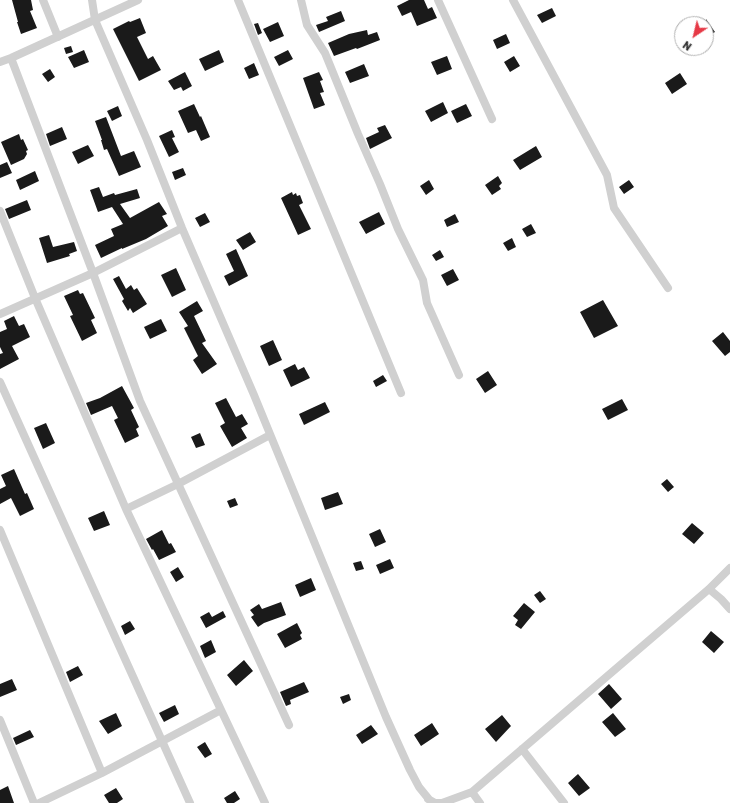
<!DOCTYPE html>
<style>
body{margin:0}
#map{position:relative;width:730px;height:803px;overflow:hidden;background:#fff;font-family:Rubik,sans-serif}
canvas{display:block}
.north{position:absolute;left:674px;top:16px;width:40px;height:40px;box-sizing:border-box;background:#fff;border:1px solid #adadad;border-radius:50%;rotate:215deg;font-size:11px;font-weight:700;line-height:16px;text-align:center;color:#333}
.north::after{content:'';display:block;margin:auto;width:14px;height:18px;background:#e63946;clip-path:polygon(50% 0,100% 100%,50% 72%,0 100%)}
</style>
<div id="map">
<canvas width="730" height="803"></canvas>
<div class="north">N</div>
</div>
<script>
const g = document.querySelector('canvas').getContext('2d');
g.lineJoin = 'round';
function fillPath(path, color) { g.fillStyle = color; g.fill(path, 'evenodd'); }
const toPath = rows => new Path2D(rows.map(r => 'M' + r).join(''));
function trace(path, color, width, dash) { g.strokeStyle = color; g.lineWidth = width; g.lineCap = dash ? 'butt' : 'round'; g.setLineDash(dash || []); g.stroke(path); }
fillPath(toPath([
 [12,0,31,0,33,10,30,11,37,28,21,34,17,22,18,22],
 [409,0,424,0,428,9,432,7,437,18,417,26,411,12,402,16,397,6],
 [552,8,556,16,542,23,537,15],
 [341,11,345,21,319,32,316,25,328,21,326,17],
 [140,18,146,33,137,37,148,59,153,56,161,70,139,81,113,29,129,21,130,22],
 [706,19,715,32,706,37],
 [278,22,284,36,270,42,263,29],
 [258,23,262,33,258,35,254,24],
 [367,30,368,35,377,32,380,40,357,49,356,48,334,56,328,43,349,34],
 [506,34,510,43,497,49,493,40],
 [71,46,73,52,66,54,64,48],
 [84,50,89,62,74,68,68,57],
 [219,50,224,62,205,71,199,59],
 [288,50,293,59,279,66,274,57],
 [447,56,452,69,437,75,431,62],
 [514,56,520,66,510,72,504,62],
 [254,63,259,75,249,79,244,68],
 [364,64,369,76,350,83,345,72],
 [50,69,55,77,48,82,42,74],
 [185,72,192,86,183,91,181,87,174,90,168,81],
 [319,72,323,80,320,81,324,92,320,93,325,105,314,109,303,78],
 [680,73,687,84,672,94,665,83],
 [443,102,448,113,431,122,425,111],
 [194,104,200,117,201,116,210,137,201,141,196,130,188,133,178,111],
 [466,104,472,116,457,123,451,111],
 [118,106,122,116,112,121,107,111],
 [106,117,121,156,134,151,141,167,119,176,107,149,104,150,101,140,102,140,95,121],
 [385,125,392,138,370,149,366,138,379,132,377,128],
 [62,127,67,139,50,146,46,134],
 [172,130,175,137,172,138,179,152,169,157,159,136],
 [19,134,21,140,23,139,28,150,26,151,27,154,24,159,11,165,1,142],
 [88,145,94,156,78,164,72,152],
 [536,146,542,157,520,170,513,160],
 [7,162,12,173,0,178,0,165],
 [183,168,186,175,175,180,172,172],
 [35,171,39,181,20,190,16,180],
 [498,176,502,183,499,186,501,189,492,195,485,185],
 [429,180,434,189,426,195,420,186],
 [629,180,634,187,624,194,619,187],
 [99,187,103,197,114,193,115,195,137,189,140,198,120,204,130,218,159,202,167,214,162,216,168,226,146,239,122,249,122,248,101,258,95,245,114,236,111,229,123,224,112,207,98,212,90,190],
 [292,192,293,195,296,193,297,196,300,195,303,203,299,205,311,229,298,235,281,198],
 [27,200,31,210,9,219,5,209],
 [379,212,385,224,366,234,359,222],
 [205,213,210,222,200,227,195,218],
 [455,214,459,222,447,227,444,220],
 [531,224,536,233,527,237,522,229],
 [250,232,256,242,243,250,236,240],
 [49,235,53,247,74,242,77,251,69,254,70,256,47,263,39,238],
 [512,238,516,247,508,251,503,243],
 [236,249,248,276,229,286,224,276,234,271,226,254],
 [440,250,444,257,436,261,432,255],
 [176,268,186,290,172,297,161,275],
 [453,269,459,280,447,286,441,275],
 [119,276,126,289,131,285,134,290,137,288,147,304,133,313,130,308,128,311,122,301,124,299,113,279],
 [78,290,80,294,83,293,95,318,91,320,97,333,82,341,70,316,73,315,64,296],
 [603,300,618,326,594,338,580,312],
 [197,301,203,311,194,316,206,341,202,343,217,364,202,374,193,360,198,356,184,328,188,326,179,312],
 [14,316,19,326,24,324,30,337,12,346,19,359,0,369,0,354,3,353,0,347,0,332,7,329,4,321],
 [161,319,167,331,150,339,144,327],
 [723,332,730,341,730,352,725,356,712,341],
 [273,340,282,360,269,366,260,346],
 [295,364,298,370,304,367,310,378,291,387,283,370],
 [488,371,497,385,485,393,476,379],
 [383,375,387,381,376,387,373,381],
 [122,386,134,408,131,410,139,427,136,429,139,436,125,443,114,420,118,418,112,406,91,415,86,403,100,398],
 [226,398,236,417,242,414,248,424,241,428,247,438,232,447,220,426,225,423,215,403],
 [622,399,628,410,608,420,602,409],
 [325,402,330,412,304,425,299,414],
 [46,423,55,443,43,449,34,428],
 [200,433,205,445,196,448,191,437],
 [14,469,25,494,27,493,34,509,20,516,11,498,0,504,0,489,6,486,1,475],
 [667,479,674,487,668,492,661,484],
 [338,492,343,504,325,510,321,498],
 [235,498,238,505,230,508,227,501],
 [104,511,110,525,94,531,88,518],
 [692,523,704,533,694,544,682,534],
 [380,529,386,542,375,547,369,534],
 [162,530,169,544,171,543,176,552,159,560,153,549,152,550,146,539],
 [390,559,394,568,380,574,376,565],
 [361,561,364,569,356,571,353,563],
 [178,567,184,577,176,582,170,572],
 [311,578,316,590,300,597,295,585],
 [540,591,546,599,540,603,534,595],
 [281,602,286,615,264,623,258,627,251,617,254,615,250,610,259,604,262,609],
 [524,603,535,612,521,629,515,625,518,620,513,616],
 [223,611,226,617,206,628,200,617,209,612,212,617],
 [130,621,135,629,125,635,121,626],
 [297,623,302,633,300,635,302,639,285,648,277,634],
 [711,631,724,642,714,653,702,642],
 [211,640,216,652,205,658,200,646],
 [244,660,253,671,236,686,227,675],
 [78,666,83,675,70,682,66,672],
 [12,679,17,690,0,697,0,684],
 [304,682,309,692,290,700,291,704,286,706,280,692],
 [609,684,622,699,611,709,598,694],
 [349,694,351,700,343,704,340,697],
 [175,705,179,714,164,722,159,713],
 [116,713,122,726,108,734,99,721],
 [613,713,626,729,615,737,602,722],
 [502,715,511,726,496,742,485,729],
 [432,723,439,734,421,746,414,735],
 [371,725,378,734,362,744,356,735],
 [30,730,34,737,16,745,13,738],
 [205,742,212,754,205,758,197,747],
 [578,774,590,788,579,796,568,783],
 [8,786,14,803,0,803,0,790],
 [116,788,123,799,117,803,109,803,104,795],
 [235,791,240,799,234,803,227,803,224,798]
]), '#1a1a1a');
trace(toPath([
 [43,0,58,37],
 [92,0,95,20,147,140,182,228,254,395,386,717,410,770,419,787,432,803],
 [238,0,401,393],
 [301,0,307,25,325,53,358,134,380,184,398,229,423,280,427,303,459,375],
 [438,0,492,119],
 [513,0,607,175,614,208,668,288],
 [11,58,93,273,140,401,289,725],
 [0,62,11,58,138,0],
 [0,211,35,298,126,509,265,803],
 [0,314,93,273,182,228],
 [0,382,190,803],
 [126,509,178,484,270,435],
 [0,530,102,773],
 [709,589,721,599,730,609],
 [0,720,34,803],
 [522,749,564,803],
 [472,792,480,803],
 [428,799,435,803,442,803,472,792,709,589,730,568],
 [39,803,102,773,221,710]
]), '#d0d0d0', 8);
</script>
